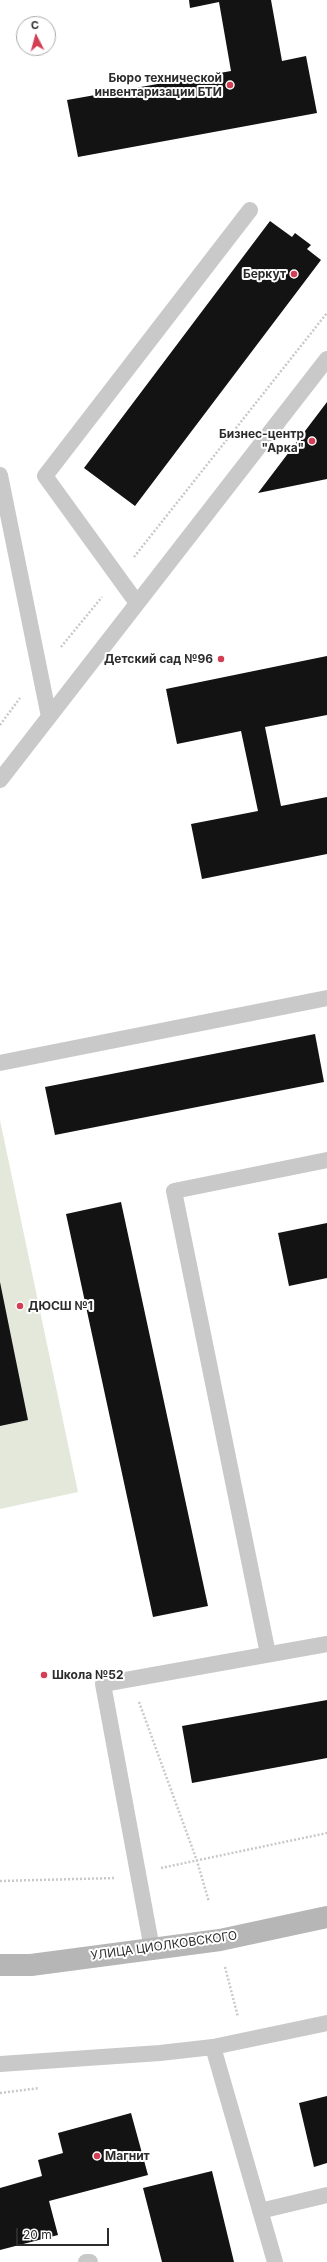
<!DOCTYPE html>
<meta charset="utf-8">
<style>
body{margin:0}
#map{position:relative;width:327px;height:2262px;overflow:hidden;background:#fff;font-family:Inter,sans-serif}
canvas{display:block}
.north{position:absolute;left:16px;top:16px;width:40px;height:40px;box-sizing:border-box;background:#fff;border:1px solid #ababab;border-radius:50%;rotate:354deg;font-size:11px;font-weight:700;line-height:16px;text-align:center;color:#2c2c2c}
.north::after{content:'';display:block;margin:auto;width:14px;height:18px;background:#d23f54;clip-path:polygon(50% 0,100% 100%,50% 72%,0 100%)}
.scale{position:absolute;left:16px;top:2228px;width:93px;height:18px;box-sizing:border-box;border:2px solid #2c2c2c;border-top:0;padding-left:5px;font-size:12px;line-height:14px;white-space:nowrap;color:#2c2c2c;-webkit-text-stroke:3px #fff;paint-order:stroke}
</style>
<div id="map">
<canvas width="327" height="2262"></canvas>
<div class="north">С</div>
<div class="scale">20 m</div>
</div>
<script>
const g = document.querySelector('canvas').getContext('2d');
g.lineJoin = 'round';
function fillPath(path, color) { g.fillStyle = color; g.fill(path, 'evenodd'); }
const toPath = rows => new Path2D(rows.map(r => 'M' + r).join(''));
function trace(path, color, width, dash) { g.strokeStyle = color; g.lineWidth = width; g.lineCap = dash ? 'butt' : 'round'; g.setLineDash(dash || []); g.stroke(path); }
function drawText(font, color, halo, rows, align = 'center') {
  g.font = font + ' Inter,sans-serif'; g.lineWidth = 4; g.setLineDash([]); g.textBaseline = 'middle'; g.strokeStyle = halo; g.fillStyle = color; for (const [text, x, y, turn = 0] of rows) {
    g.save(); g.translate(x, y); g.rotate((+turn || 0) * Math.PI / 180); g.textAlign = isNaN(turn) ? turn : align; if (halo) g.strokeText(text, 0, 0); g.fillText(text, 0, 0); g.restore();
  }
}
fillPath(toPath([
 [0,1120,78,1492,0,1509]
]), '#e3e8db');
fillPath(toPath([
 [189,0,271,0,282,61,306,56,317,113,78,157,67,100,231,71,219,2,190,8],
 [270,221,292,237,295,233,311,245,307,249,321,260,135,506,84,468],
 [327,402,327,479,258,493],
 [327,656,327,715,265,727,281,806,327,797,327,854,202,879,191,824,258,811,241,731,177,744,166,689],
 [315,1034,324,1082,55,1135,45,1087],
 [121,1202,208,1606,153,1617,66,1214],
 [327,1223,327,1278,289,1286,278,1233],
 [0,1282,28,1420,0,1426],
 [327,1700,327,1758,192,1783,182,1726],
 [327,2096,327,2163,314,2167,299,2103],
 [131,2113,148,2175,49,2201,58,2235,0,2250,0,2188,42,2176,38,2160,63,2153,58,2133],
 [212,2171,234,2262,162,2262,143,2188]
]), '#131313');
trace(toPath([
 [134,557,327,313],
 [61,647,102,597],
 [0,725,20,698],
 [139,1702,197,1861,209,1902],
 [161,1868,327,1833],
 [0,1881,115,1878],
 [225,1967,238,2017],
 [0,2093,39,2088]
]), '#c9c9c9', 2.5, [2, 2]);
trace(toPath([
 [0,475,49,717],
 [137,603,45,476,250,210],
 [0,780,327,359],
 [0,1063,327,998],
 [268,1654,174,1191,327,1160],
 [152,1949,103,1684,327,1644],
 [213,2047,275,2262],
 [0,2064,160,2053,213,2047,327,2023],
 [260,2211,327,2195],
 [86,2262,90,2262]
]), '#c9c9c9', 16);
trace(toPath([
 [0,1965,31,1965,220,1940,327,1917]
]), '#b6b6b6', 22);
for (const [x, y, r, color] of [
 [230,85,4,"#d23f54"],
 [294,274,4,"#d23f54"],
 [312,441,4,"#d23f54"],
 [221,659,4,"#d23f54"],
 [20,1306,4,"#d23f54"],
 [44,1675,4,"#d23f54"],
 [97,2156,4,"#d23f54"]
]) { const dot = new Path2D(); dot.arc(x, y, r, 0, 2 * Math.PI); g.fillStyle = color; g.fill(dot); trace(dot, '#fff', 1.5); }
drawText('bold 12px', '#2c2c2c', '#fff', [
 ["Бюро технической",222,78],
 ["инвентаризации БТИ",222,92],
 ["Беркут",286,274],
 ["Бизнес-центр",304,434],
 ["\"Арка\"",304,448],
 ["Детский сад №96",213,659],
 ["ДЮСШ №1",28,1306,"left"],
 ["Школа №52",52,1675,"left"],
 ["Магнит",105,2156,"left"]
], 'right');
drawText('12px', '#2c2c2c', '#fff', [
 ["УЛИЦА ЦИОЛКОВСКОГО",164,1946,-8]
]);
</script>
